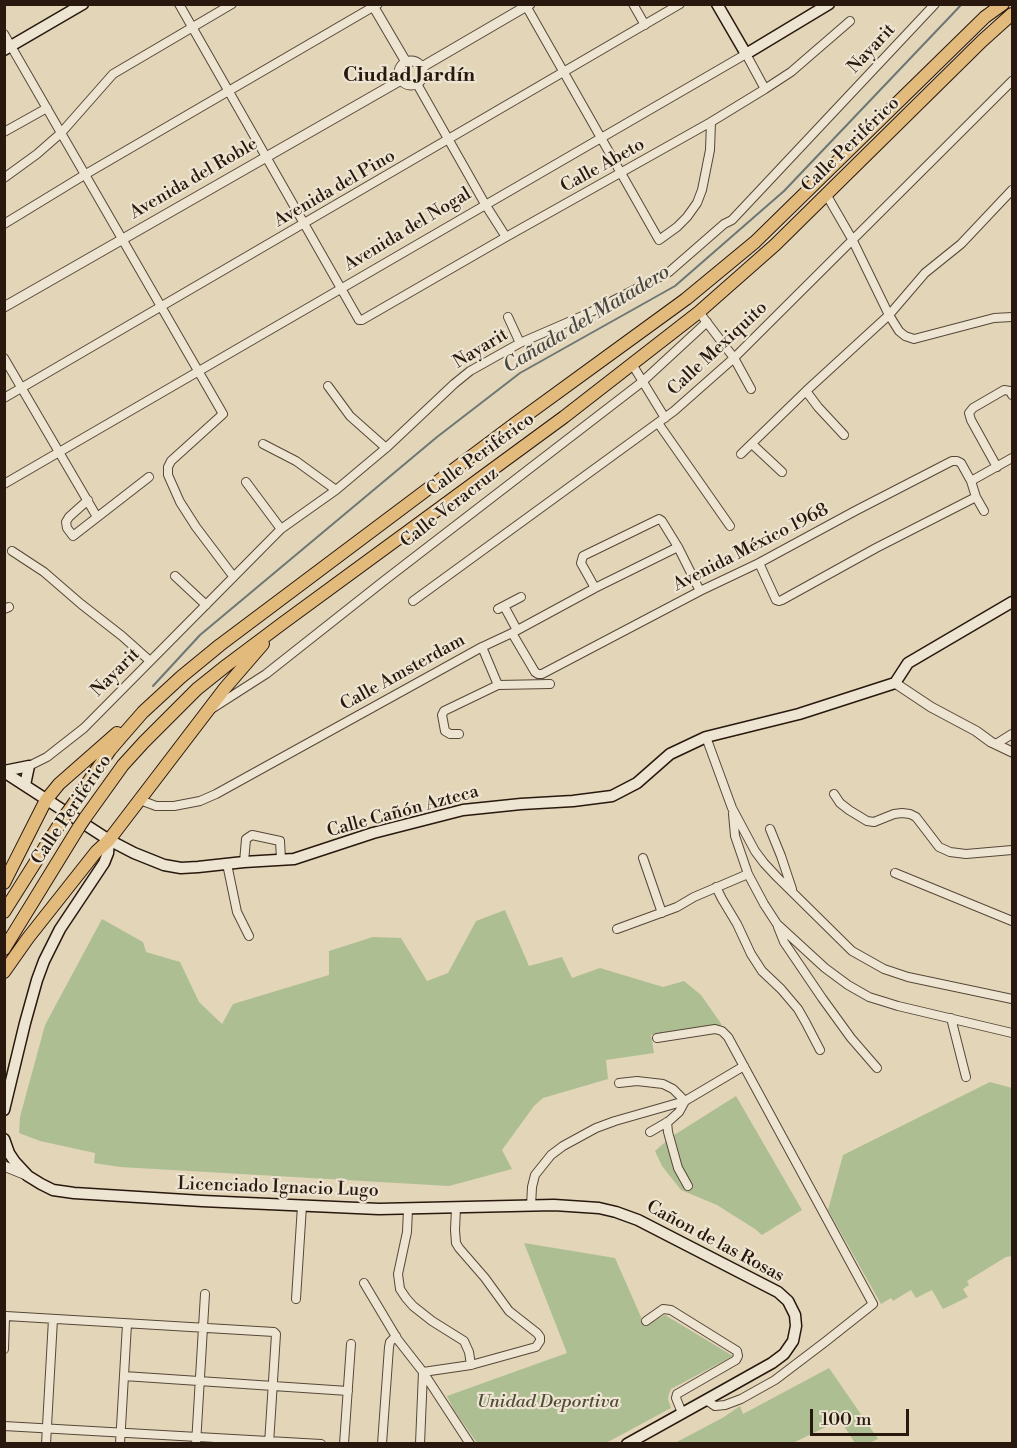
<!DOCTYPE html>
<meta charset="utf-8">
<style>
body{margin:0}
#map{position:relative;width:1017px;height:1448px;overflow:hidden;background:#e3d5b8;font-family:"Libre Bodoni",serif}
canvas{display:block}
.frame{position:absolute;inset:0;border:6px solid #28180e;pointer-events:none}
.scale{position:absolute;left:810px;top:1409px;width:99px;height:27px;box-sizing:border-box;border:3px solid #28180e;border-top:0;padding-left:8px;font-size:18px;line-height:21px;white-space:nowrap;color:#28180e;-webkit-text-stroke:4px #ede4d1;paint-order:stroke}
</style>
<div id="map">
<canvas width="1017" height="1448"></canvas>
<div class="frame"></div>
<div class="scale">100 m</div>
</div>
<script>
const g = document.querySelector('canvas').getContext('2d');
g.lineJoin = 'round';
function fillPath(path, color) { g.fillStyle = color; g.fill(path, 'evenodd'); }
const toPath = rows => new Path2D(rows.map(r => 'M' + r).join(''));
function trace(path, color, width, dash) { g.strokeStyle = color; g.lineWidth = width; g.lineCap = dash ? 'butt' : 'round'; g.setLineDash(dash || []); g.stroke(path); }
function drawText(font, color, halo, rows, align = 'center') {
  g.font = font + ' "Libre Bodoni",serif'; g.lineWidth = 4.5; g.setLineDash([]); g.textBaseline = 'middle'; g.strokeStyle = halo; g.fillStyle = color; for (const [text, x, y, turn = 0] of rows) {
    g.save(); g.translate(x, y); g.rotate((+turn || 0) * Math.PI / 180); g.textAlign = isNaN(turn) ? turn : align; if (halo) g.strokeText(text, 0, 0); g.fillText(text, 0, 0); g.restore();
  }
}
fillPath(toPath([
 [505,910,529,966,562,957,572,978,600,968,663,987,684,981,701,995,722,1025,651,1035,654,1053,606,1060,608,1079,543,1098,534,1106,502,1150,512,1169,449,1186,120,1167,94,1163,95,1153,40,1141,19,1133,20,1117,45,1025,102,919,143,942,146,952,180,962,199,1002,222,1024,233,1004,329,975,329,951,373,937,401,938,427,981,448,973,476,921],
 [990,1082,1012,1088,1012,1256,1006,1257,967,1281,969,1285,963,1289,968,1297,943,1309,932,1290,916,1298,911,1290,893,1301,891,1298,881,1304,828,1210,843,1155],
 [736,1096,802,1210,762,1235,755,1229,717,1205,681,1190,662,1166,655,1151,671,1137],
 [524,1243,615,1258,645,1326,665,1315,733,1356,671,1389,669,1394,668,1399,671,1408,606,1443,477,1443,454,1410,447,1396,567,1353],
 [829,1368,878,1439,869,1443,855,1443,840,1420,793,1443,675,1443,724,1417,740,1406,743,1414]
]), '#aebe93');
trace(toPath([
 [153,686,200,635,437,437,520,373,675,286,784,191,962,4]
]), '#6c7775', 2);
const minor = toPath([
 [179,4,359,320,362,320,506,237,711,122,765,89,791,72,850,21],
 [525,4,659,240,677,227,687,217,697,203,702,190,710,150,711,122],
 [633,4,645,25],
 [4,34,223,414,171,461,168,467,168,475,180,502,196,527,233,576],
 [417,84,485,204,506,237],
 [4,132,47,108],
 [4,178,37,154,61,133,113,74,232,4],
 [826,194,852,239,889,315,899,331,905,336,914,339,994,318,1012,317],
 [4,224,86,174,378,4],
 [699,312,734,358,751,389],
 [508,317,520,343],
 [4,358,97,517],
 [632,364,665,418],
 [328,386,350,416,386,448],
 [806,391,818,407,844,435],
 [4,398,680,4],
 [658,423,730,526],
 [263,444,296,461,336,490],
 [752,444,782,472],
 [741,454,806,391,889,315,925,273,961,244,1012,190],
 [997,467,971,420,969,413,973,408,1004,390,1010,391,1012,395],
 [971,481,1012,458],
 [246,482,281,529],
 [4,484,746,54,765,89],
 [88,500,69,517,66,522,67,528,73,536,149,477],
 [12,551,44,572,81,604,122,636,150,661],
 [759,563,776,600,779,601,782,600,876,548,976,497],
 [175,576,206,605],
 [595,588,581,563,583,556,659,519,662,521,678,547,700,591],
 [413,601,674,411,734,358,1012,81],
 [504,606,517,630],
 [4,609,9,607],
 [498,609,521,597],
 [512,633,535,672,538,674,542,674,700,591,759,563,855,511,952,461,957,461,961,463,971,481,976,497,984,511],
 [482,647,498,685],
 [213,708,266,674,385,580,642,382,707,322],
 [459,734,450,734,445,731,442,715,444,711,498,685,550,684],
 [706,737,732,808,755,851,764,863,777,877,852,951,884,969,908,977,1012,999],
 [996,744,1012,734],
 [29,766,47,757,84,728,281,529,336,490,386,448,454,384,470,371,520,343,587,314,669,272,724,224,732,220,935,4],
 [834,794,840,803,849,810,867,821,874,822,894,814,902,813,910,814,916,817,939,847,950,852,966,854,1012,850],
 [140,800,156,806,174,806,200,801,216,794,482,647,512,633,595,588,678,547],
 [733,814,735,836,748,874,764,904,777,924,825,968,848,985,869,997,898,1006,1012,1033],
 [770,829,781,856,792,889],
 [643,858,662,913],
 [244,862,246,839,252,835,280,841,281,859],
 [227,864,237,912,249,936],
 [895,873,1012,921],
 [716,887,722,899,737,924,751,954,762,971,781,989,798,1009,806,1023,820,1050],
 [778,927,784,942,822,998,851,1038,877,1068],
 [617,929,677,907,694,897,748,874],
 [951,1018,966,1077],
 [657,1038,715,1029,722,1031,728,1037,873,1304,825,1342,775,1380,741,1399,725,1405,715,1406,706,1400],
 [619,1083,637,1081,663,1084,673,1089,685,1101,679,1112,669,1121,650,1132],
 [667,1122,668,1132,678,1168,688,1186],
 [531,1206,532,1187,535,1175,551,1155,563,1146,596,1128,615,1121,685,1101,744,1066],
 [408,1209,407,1232,398,1274,400,1289,406,1298,413,1306,432,1321,464,1341,469,1352,471,1365],
 [364,1283,398,1340,423,1372,470,1444],
 [296,1299,302,1206],
 [646,1321,663,1309,671,1310,737,1351,738,1356,736,1360,677,1394,676,1398,682,1413],
 [4,1349,5,1318,6,1316,274,1332,276,1334,269,1444],
 [124,1376,348,1391],
 [4,1426,321,1444],
 [46,1444,53,1319],
 [120,1444,127,1324],
 [196,1444,205,1294],
 [344,1444,351,1344],
 [382,1444,389,1347,390,1342,396,1336],
 [420,1444,423,1372,471,1365,536,1347,540,1341,540,1337,537,1333,509,1311,485,1278,459,1248,456,1243,455,1230,456,1208]
]);
const tertiary = toPath([
 [372,4,406,62],
 '399 73a12 12 0 1 1 24 0a12 12 0 1 1-24 0Z',
 [422,67,530,4],
 [4,307,401,80],
 [895,683,931,707,976,731,991,742,1012,752],
 [4,1166,26,1175]
]);
const secondary = toPath([
 [717,4,746,54,829,4],
 [4,50,83,4],
 [4,771,29,766,25,785],
 [4,772,109,840,134,853,164,865,181,868,198,867,244,862,294,859,373,833,463,810,521,804,573,801,612,796,637,783,670,754,706,737,799,714,895,683,908,663,1012,602],
 [4,1110,25,1023,37,980,44,961,60,929,104,863,108,853,109,840],
 [4,1139,9,1153,15,1162,28,1176,41,1184,53,1190,74,1193,202,1201,379,1209,554,1205,599,1208,616,1212,638,1220,778,1292,788,1301,795,1315,796,1326,793,1341,784,1354,772,1363,706,1400,627,1444]
]);
const trunk = toPath([
 [70,809,110,750,122,736,143,712,181,677,220,645,513,425,686,299,755,242,985,17,1003,4],
 [85,818,123,765,144,742,197,689,227,665,283,623,564,417,699,312,775,245,982,41,1012,14],
 [4,883,46,800,59,784,117,733],
 [4,912,64,817],
 [4,949,79,827],
 [4,972,28,938,96,852,109,840,225,688,263,644]
]);
trace(minor, '#574738', 10);
trace(tertiary, '#574738', 11);
trace(secondary, '#28180e', 13);
trace(trunk, '#28180e', 14);
trace(minor, '#ede4d1', 8);
trace(tertiary, '#ede4d1', 9);
trace(secondary, '#ede4d1', 10);
trace(trunk, '#e2ba7c', 12);
const trunkBridge = toPath([
 [64,817,70,809],
 [79,827,85,818]
]);
trace(trunkBridge, '#28180e', 14, []);
trace(trunkBridge, '#e2ba7c', 12);
drawText('18px', '#28180e', '#ede4d1', [
 ["Nayarit",872,49,-47],
 ["Calle Periférico",851,145,-44],
 ["Calle Abeto",603,166,-29],
 ["Avenida del Roble",194,179,-30],
 ["Avenida del Pino",335,189,-30],
 ["Avenida del Nogal",408,230,-31],
 ["Nayarit",481,349,-31],
 ["Calle Mexiquito",718,349,-43],
 ["Calle Periférico",481,455,-36],
 ["Calle Veracruz",450,508,-38],
 ["Avenida México 1968",751,548,-27],
 ["Nayarit",116,673,-45],
 ["Calle Amsterdam",403,673,-29],
 ["Calle Periférico",72,810,-56],
 ["Calle Cañón Azteca",403,812,-15],
 ["Licenciado Ignacio Lugo",278,1188,2],
 ["Cañon de las Rosas",715,1242,28]
]);
drawText('italic 18px', '#504a36', '#ede4d1', [
 ["Unidad Deportiva",548,1403]
]);
drawText('bold 20px', '#28180e', '#ede4d1', [
 ["Ciudad Jardín",409,76]
]);
drawText('italic 20px', '#4a4741', '#ede4d1', [
 ["Cañada del Matadero",587,320,-31]
]);
</script>
